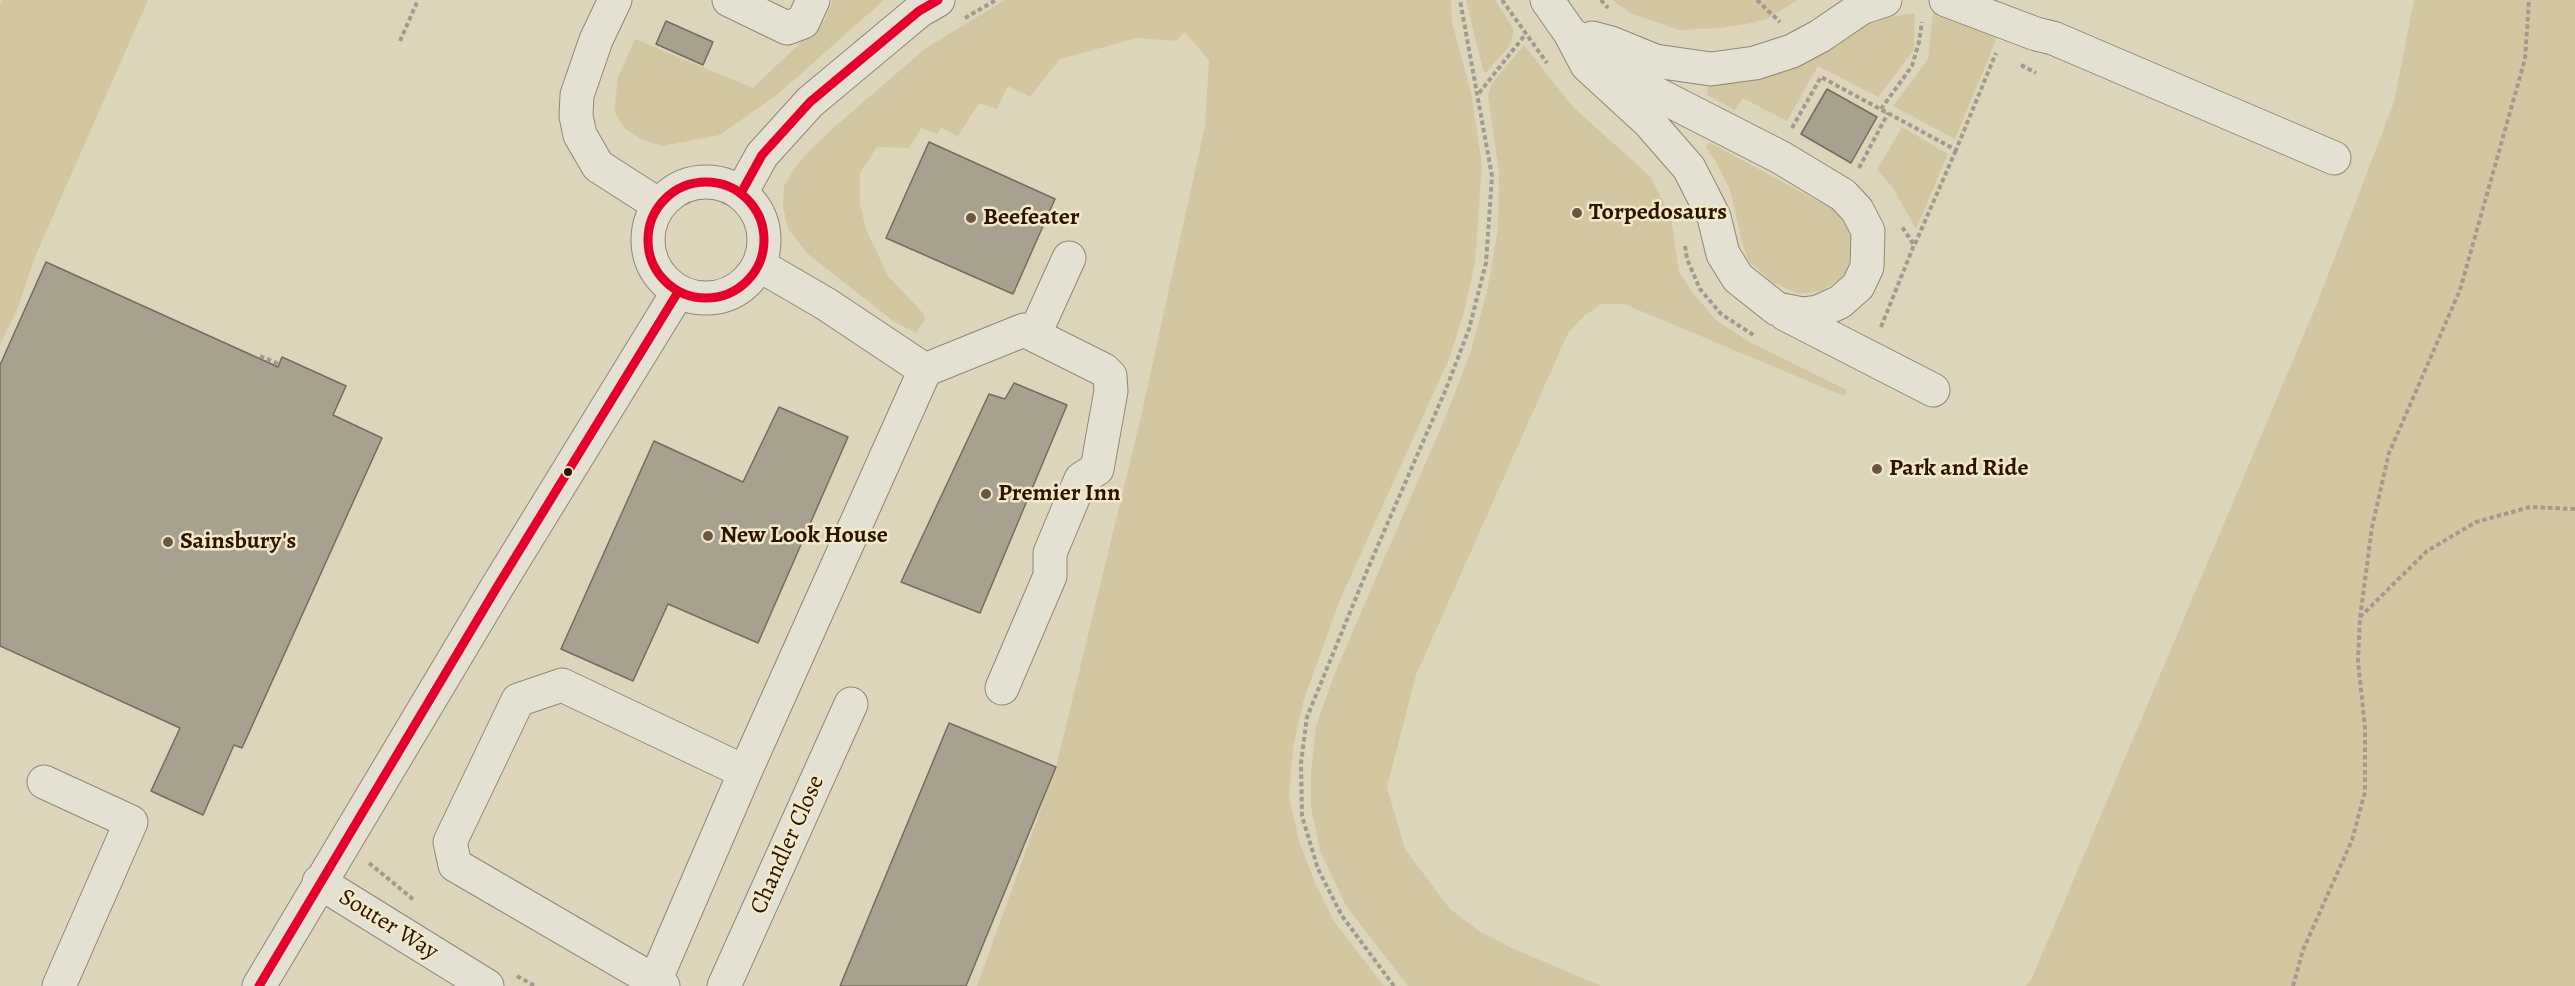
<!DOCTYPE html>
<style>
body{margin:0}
canvas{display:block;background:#ddd5ba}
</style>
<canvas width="2575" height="986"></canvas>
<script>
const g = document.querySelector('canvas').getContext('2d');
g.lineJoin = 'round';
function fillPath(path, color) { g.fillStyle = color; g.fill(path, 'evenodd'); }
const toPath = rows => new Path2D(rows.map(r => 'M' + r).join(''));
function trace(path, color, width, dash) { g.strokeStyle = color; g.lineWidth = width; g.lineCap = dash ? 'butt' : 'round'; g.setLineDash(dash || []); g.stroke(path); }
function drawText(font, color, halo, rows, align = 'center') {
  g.font = font + ' Alegreya,serif'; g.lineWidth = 5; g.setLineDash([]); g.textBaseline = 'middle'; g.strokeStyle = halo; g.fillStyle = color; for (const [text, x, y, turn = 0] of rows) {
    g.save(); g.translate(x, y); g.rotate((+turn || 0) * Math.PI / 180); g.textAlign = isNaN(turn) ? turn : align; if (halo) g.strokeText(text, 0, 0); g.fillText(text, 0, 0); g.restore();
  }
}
fillPath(toPath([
 [3,0,148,0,35,257,17,310,0,345,0,5],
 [833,0,884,0,778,94,720,135,662,146,641,139,625,129,614,111,618,78,635,39,753,88,825,19],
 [1005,0,1451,0,1452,22,1471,92,1482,164,1475,262,1464,312,1449,359,1340,600,1304,699,1293,748,1289,796,1299,841,1316,885,1334,921,1384,986,977,986,1056,767,1139,425,1205,126,1209,60,1184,32,1177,41,1137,38,1060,59,1030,97,1008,86,997,109,979,103,958,136,941,128,937,134,921,128,909,148,877,147,860,173,860,204,866,229,888,276,923,313,925,319,916,333,893,321,808,254,788,229,783,207,784,186,793,171,806,154,831,130,926,48],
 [1466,0,1495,0,1514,30,1511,44,1486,73,1483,70],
 [1612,0,1798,0,1767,19,1751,23,1722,28,1679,30,1630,13],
 [2414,0,2575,0,2575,986,2026,986,2032,978,2318,301,2394,102],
 [1933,12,2001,28,1955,139,1893,106,1928,59],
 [1915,13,1914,50,1878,97,1818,66,1787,121,1743,98,1735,110,1707,95,1708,87,1712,84,1856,22],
 [1524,45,1573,107,1650,176,1671,217,1679,272,1692,292,1717,321,1750,342,1847,390,1844,396,1624,304,1601,304,1584,316,1568,333,1416,675,1387,787,1405,849,1450,909,1479,931,1512,948,1601,986,1408,986,1346,906,1320,851,1311,807,1311,772,1316,726,1334,675,1448,411,1471,351,1487,291,1498,229,1499,174,1488,95,1492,83],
 [1902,127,1948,154,1916,229,1893,188,1877,170],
 [1710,143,1837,211,1845,220,1850,230,1852,255,1845,273,1836,282,1820,291,1799,294,1772,282,1749,261,1743,246,1730,190,1715,160,1706,148,1707,144]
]), '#d3c7a2');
const building = toPath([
 [666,21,713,42,703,65,656,44,666,21],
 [1827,89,1877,117,1851,163,1801,134,1827,89],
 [929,142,1055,199,1013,294,886,238,929,142],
 [46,262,278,367,282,357,346,386,333,415,382,438,242,748,234,745,203,815,151,791,180,728,0,646,0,365,46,262],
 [1014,383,1067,405,980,613,901,582,989,394,1005,399,1014,383],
 [779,407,848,437,758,643,668,604,633,681,561,649,654,441,743,482,779,407],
 [949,723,1056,767,966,986,840,986,949,723]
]);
fillPath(building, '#a9a18f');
trace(building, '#746c5c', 1.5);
const minor = toPath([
 [615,0,596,40,577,95,576,116,580,135,598,166,659,205],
 [729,0,787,28,803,22,813,0],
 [1547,0,1570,33,1587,65,1648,121,1689,168,1714,217,1723,254,1738,278,1777,309,1802,314,1818,312,1840,302,1858,286,1867,267,1868,231,1857,210,1843,195,1780,157,1641,86,1570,33],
 [1946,0,2036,34,2053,38,2334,158],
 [1592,38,1611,43,1655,61,1711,69,1755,63,1792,51,1820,36,1861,8,1885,0],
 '648 240a58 58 0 1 1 116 0a58 58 0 1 1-116 0Z',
 [741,193,762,155,810,102,919,11,938,0],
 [759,265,826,304,925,370,1024,330,1104,370,1110,376,1111,391,1097,469,1081,479,1050,553,1050,576,1002,688],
 [1785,314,1933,390],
 [1035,333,1069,258],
 [44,782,131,822,59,986],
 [319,882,487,986],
 [655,981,745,772,925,370],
 [259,986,497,587,678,292],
 [663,986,455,865,450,842,518,700,562,685,745,772],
 [724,986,851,704]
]);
trace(minor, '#8e8674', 35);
trace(toPath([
 [1502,0,1547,63],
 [1601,0,1608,8],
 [1757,0,1780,22],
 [965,18,996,0],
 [400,41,418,0],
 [2021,65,2036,73],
 [1479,93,1525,35],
 [1881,109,1912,66,1919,42,1922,22],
 [1792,128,1821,77,1956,150,1996,53],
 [1859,168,1888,113],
 [1915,244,1956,150],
 [1685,246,1687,259,1700,289,1721,314,1755,336],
 [1881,327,1914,245,1901,225],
 [260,356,279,364],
 [2360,617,2427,551,2476,522,2530,507,2575,509],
 [369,863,414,900],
 [517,976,535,986],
 [1394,986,1342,916,1318,869,1302,816,1301,763,1307,717,1369,566,1446,389,1469,329,1486,263,1492,176,1460,0],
 [2293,986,2303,950,2352,840,2365,792,2365,728,2358,661,2360,618,2372,527,2389,453,2460,290,2525,59,2529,0]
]), '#a19a8f', 4, [4.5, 3]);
trace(minor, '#e4e0d2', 33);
trace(toPath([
 '648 240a58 58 0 1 1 116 0a58 58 0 1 1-116 0Z',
 [741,193,762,155,810,102,919,11,938,0],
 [259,986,497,587,678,292]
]), '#e4002b', 9);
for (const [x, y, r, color] of [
 [1577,213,6,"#6b5741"],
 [971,218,6,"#6b5741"],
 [1877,469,6,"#6b5741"],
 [568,472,5,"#2e1300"],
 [986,494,6,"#6b5741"],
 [708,536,6,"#6b5741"],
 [168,542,6,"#6b5741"]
]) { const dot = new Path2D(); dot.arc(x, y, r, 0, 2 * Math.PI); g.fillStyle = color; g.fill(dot); trace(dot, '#f2e9c9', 2); }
drawText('bold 24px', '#2e1300', '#f2e9c9', [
 ["Torpedosaurs",1589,213],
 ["Beefeater",983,218],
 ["Park and Ride",1889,469],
 ["Premier Inn",998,494],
 ["New Look House",720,536],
 ["Sainsbury's",180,542]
], 'left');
drawText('24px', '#2e1300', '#f2e9c9', [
 ["Chandler Close",788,845,-66],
 ["Souter Way",388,925,32]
]);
</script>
